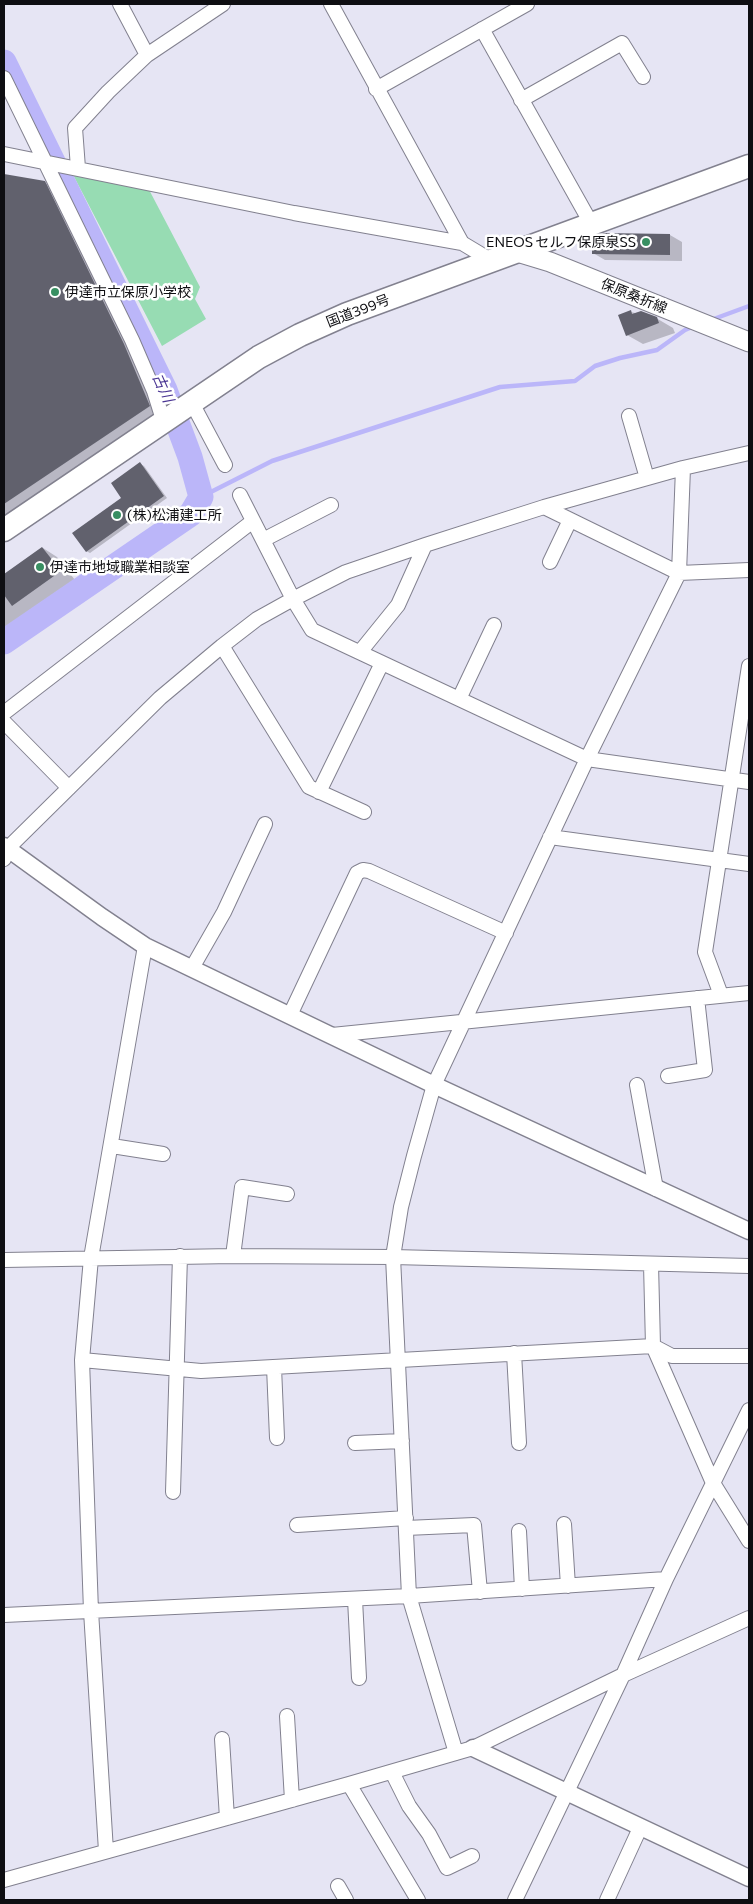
<!DOCTYPE html>
<meta charset="utf-8">
<style>
body{margin:0}
#map{position:relative;width:753px;height:1904px;overflow:hidden;background:#e6e5f4;font-family:Commissioner,sans-serif}
canvas{display:block}
.frame{position:absolute;inset:0;border:5px solid #0e0e12;pointer-events:none}
</style>
<div id="map">
<canvas width="753" height="1904"></canvas>
<div class="frame"></div>
</div>
<script>
const g = document.querySelector('canvas').getContext('2d');
g.lineJoin = 'round';
function fillPath(path, color) { g.fillStyle = color; g.fill(path, 'evenodd'); }
const toPath = rows => new Path2D(rows.map(r => 'M' + r).join(''));
function trace(path, color, width, dash) { g.strokeStyle = color; g.lineWidth = width; g.lineCap = dash ? 'butt' : 'round'; g.setLineDash(dash || []); g.stroke(path); }
function drawText(font, color, halo, rows, align = 'center') {
  g.font = font + ' Commissioner,"Noto Sans JP",sans-serif'; g.lineWidth = 5; g.setLineDash([]); g.textBaseline = 'middle'; g.strokeStyle = halo; g.fillStyle = color; for (const [text, x, y, turn = 0] of rows) {
    g.save(); g.translate(x, y); g.rotate((+turn || 0) * Math.PI / 180); g.textAlign = isNaN(turn) ? turn : align; if (halo) g.strokeText(text, 0, 0); g.fillText(text, 0, 0); g.restore();
  }
}
fillPath(toPath([
 [69,167,145,182,200,287,195,299,206,319,162,346]
]), '#97dcb3');
fillPath(toPath([
 [4,176,44,182,57,190,161,413,4,518],
 [605,234,670,235,682,242,682,261,605,260,593,253],
 [631,312,656,318,673,328,675,333,643,344,627,335],
 [140,464,144,466,167,498,90,553,86,551,123,498],
 [43,548,57,557,75,580,12,625,15,628,4,636,4,576]
]), '#0003');
trace(toPath([
 [711,320,749,306],
 [201,497,272,461,500,387,575,381,595,366,620,358,657,350,685,330,694,326]
]), '#bbb6f9', 4.5);
trace(toPath([
 [4,62,165,390,190,457,201,497,191,514,4,642]
]), '#bbb6f9', 25);
fillPath(toPath([
 [4,174,45,181,124,344,150,406,4,504],
 [604,233,670,234,670,255,592,254,592,238],
 [631,310,632,314,641,311,657,317,659,323,626,336,618,315],
 [140,462,164,496,86,552,72,533,121,498,111,483],
 [42,547,61,571,12,606,4,595,4,574]
]), '#61616d');
const minor = toPath([
 [120,4,147,55],
 [331,4,462,243],
 [482,29,592,225],
 [4,78,132,340,154,391,164,423],
 [376,89,527,4],
 [521,100,622,43,643,77],
 [4,154,294,213,462,243,492,261],
 [78,168,75,128,108,92,147,55,223,4],
 [192,403,225,465],
 [629,416,647,478],
 [240,495,293,599,312,630,587,759,749,782],
 [544,507,679,573,749,570],
 [263,540,331,505],
 [550,562,570,520],
 [222,646,309,787,364,812],
 [360,652,398,605,425,545],
 [459,699,494,625],
 [4,713,253,521],
 [4,722,69,788],
 [319,792,382,663],
 [550,837,749,864],
 [4,859,7,849,160,698,222,646,257,619,293,599,346,572,425,545,544,507,683,468,749,453],
 [192,968,224,912,265,824],
 [721,995,705,952,749,666],
 [290,1015,357,873,363,870,369,871,506,933],
 [332,1035,749,993],
 [668,1076,705,1070,697,998],
 [637,1085,656,1189],
 [112,1146,163,1154],
 [233,1256,242,1187,287,1194],
 [4,1260,233,1256,393,1257,749,1266],
 [651,1264,653,1346,713,1483,749,1541],
 [514,1353,519,1443],
 [82,1360,201,1371,653,1346,672,1356,749,1356],
 [274,1367,277,1438],
 [355,1443,402,1441],
 [173,1492,180,1256],
 [564,1524,568,1586],
 [297,1525,406,1518],
 [406,1528,474,1525,480,1592],
 [519,1531,522,1589],
 [355,1599,359,1678],
 [4,1615,409,1596,666,1579],
 [287,1716,292,1800],
 [222,1739,227,1818],
 [456,1753,409,1596,393,1257,401,1207,414,1156,434,1085,587,759,679,573,683,468],
 [392,1772,409,1806,429,1834,447,1868,472,1856],
 [349,1784,418,1900],
 [106,1851,91,1611,82,1360,91,1258,145,946],
 [4,1880,349,1784,473,1748,623,1675,749,1618],
 [338,1886,346,1900],
 [515,1900,623,1675,666,1579,749,1410],
 [607,1900,640,1828]
]);
const tertiary = toPath([
 [4,846,102,917,145,946,434,1085,749,1231],
 [473,1748,749,1878]
]);
const secondary = toPath([
 [517,252,550,262,749,342]
]);
const trunk = toPath([
 [4,530,259,357,300,335,347,314,749,166]
]);
trace(minor, '#82818f', 16);
trace(tertiary, '#82818f', 19);
trace(secondary, '#82818f', 21);
trace(trunk, '#82818f', 25);
trace(minor, '#fff', 14);
trace(tertiary, '#fff', 16);
trace(secondary, '#fff', 19);
trace(trunk, '#fff', 22);
for (const [x, y, r, color] of [
 [646,242,5,"#388f62"],
 [55,292,5,"#388f62"],
 [117,515,5,"#388f62"],
 [40,567,5,"#388f62"]
]) { const dot = new Path2D(); dot.arc(x, y, r, 0, 2 * Math.PI); g.fillStyle = color; g.fill(dot); trace(dot, '#fff', 2); }
drawText('14px', '#0e0e12', '#fff', [
 ["ENEOS セルフ保原泉SS",636,242,"right"],
 ["伊達市立保原小学校",65,292],
 ["(株)松浦建工所",127,515],
 ["伊達市地域職業相談室",50,567]
], 'left');
drawText('14px', '#0e0e12', '#fff', [
 ["保原桑折線",634,296,22],
 ["国道399号",358,311,-21]
]);
drawText('italic 15px', '#493493', '#fff', [
 ["古川",163,388,66]
]);
</script>
